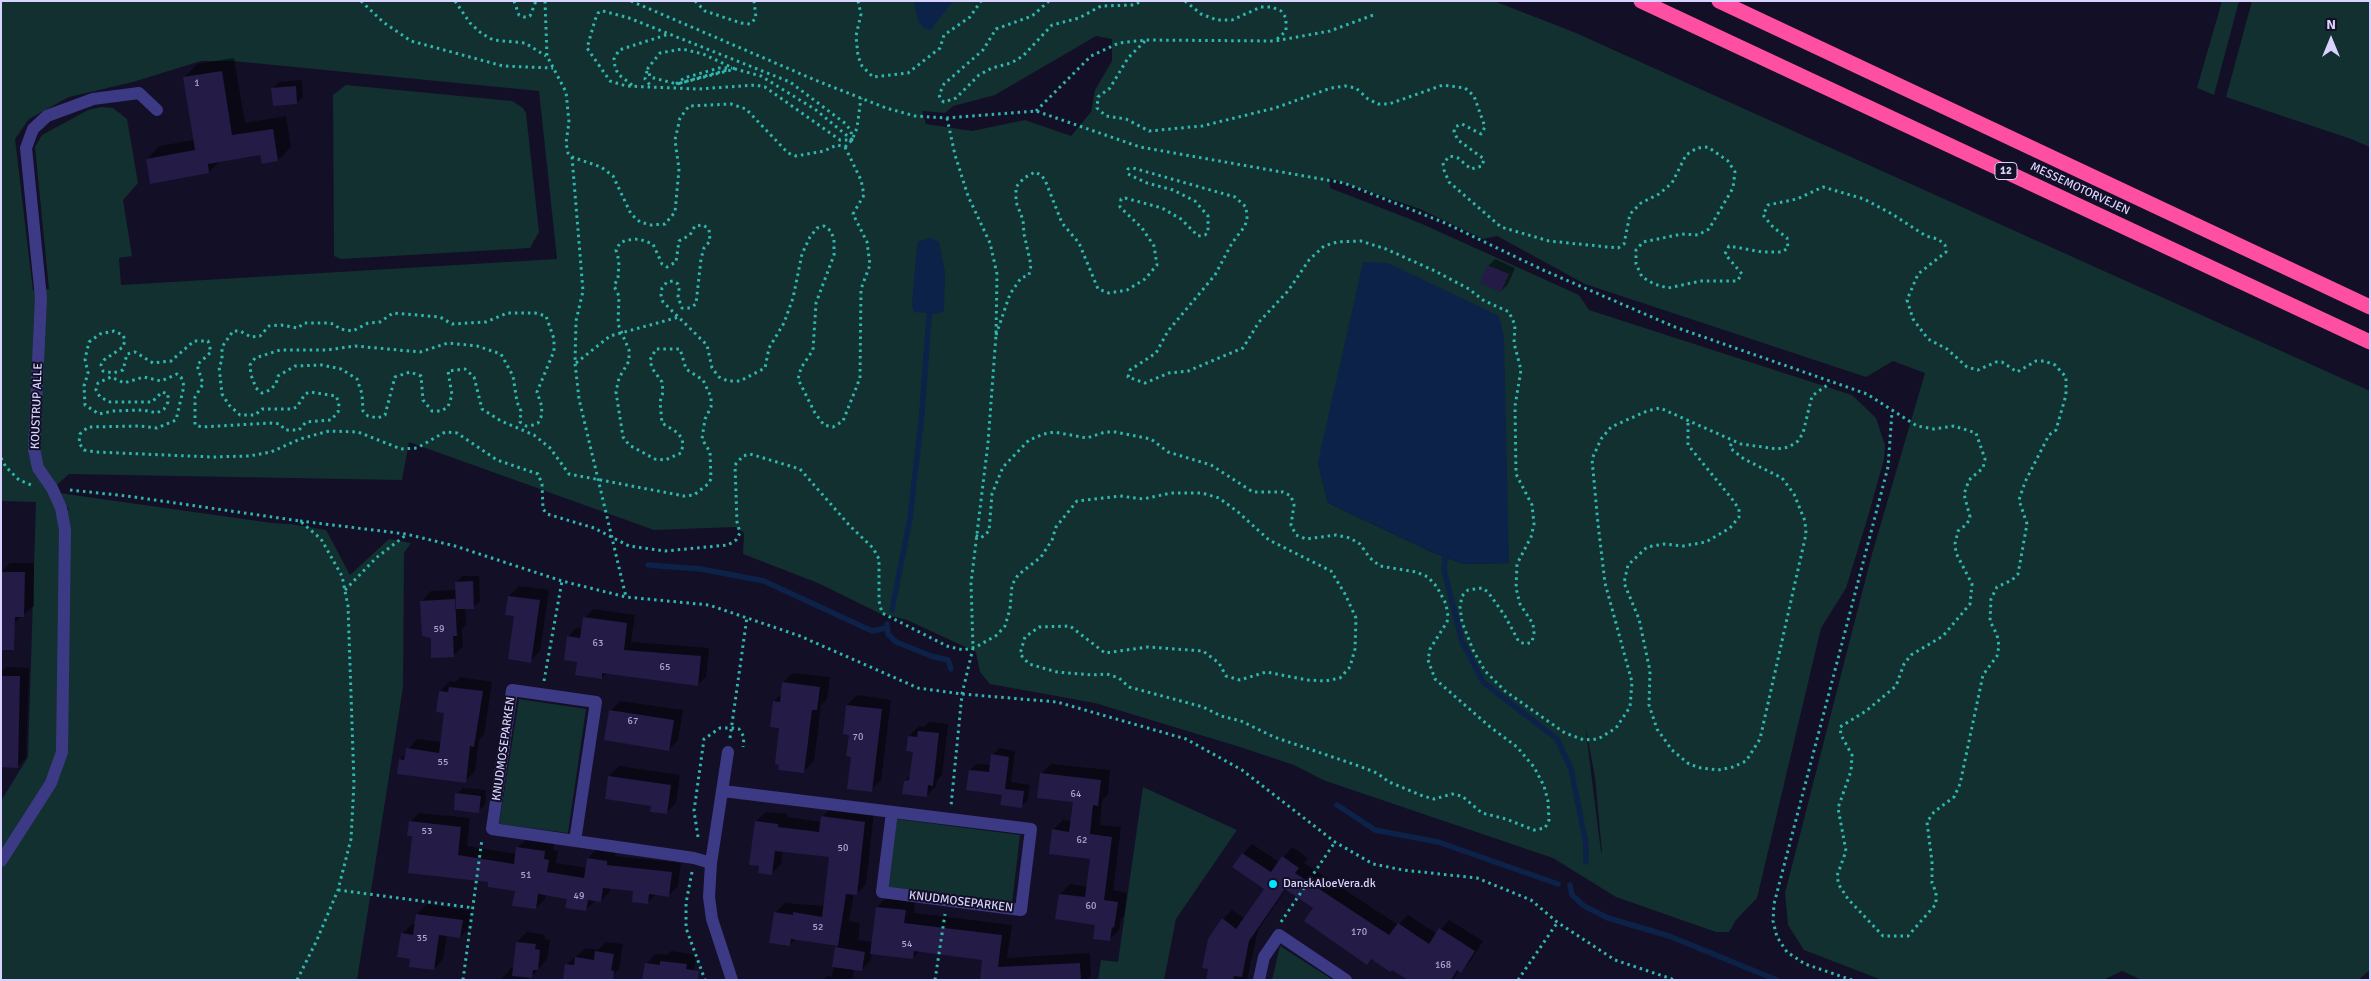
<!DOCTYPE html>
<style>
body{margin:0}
#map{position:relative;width:2371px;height:981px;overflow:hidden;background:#130f26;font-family:Signika,sans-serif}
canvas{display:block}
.frame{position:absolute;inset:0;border:2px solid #d9d4ff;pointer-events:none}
.north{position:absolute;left:2306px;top:15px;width:50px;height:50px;-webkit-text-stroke:4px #130f26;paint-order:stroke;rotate:0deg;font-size:14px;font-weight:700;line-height:20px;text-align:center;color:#d9d4ff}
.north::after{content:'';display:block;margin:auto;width:18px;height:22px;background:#d9d4ff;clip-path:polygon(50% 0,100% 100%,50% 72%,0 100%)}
</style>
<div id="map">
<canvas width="2371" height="981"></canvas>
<div class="frame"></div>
<div class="north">N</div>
</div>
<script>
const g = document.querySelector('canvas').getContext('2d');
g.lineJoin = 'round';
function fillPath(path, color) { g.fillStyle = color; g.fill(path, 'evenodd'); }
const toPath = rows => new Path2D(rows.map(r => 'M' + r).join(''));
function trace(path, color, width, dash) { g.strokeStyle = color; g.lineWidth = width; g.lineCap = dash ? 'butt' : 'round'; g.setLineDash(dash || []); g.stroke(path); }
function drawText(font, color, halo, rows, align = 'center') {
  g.font = font + ' Signika,sans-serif'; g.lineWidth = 4; g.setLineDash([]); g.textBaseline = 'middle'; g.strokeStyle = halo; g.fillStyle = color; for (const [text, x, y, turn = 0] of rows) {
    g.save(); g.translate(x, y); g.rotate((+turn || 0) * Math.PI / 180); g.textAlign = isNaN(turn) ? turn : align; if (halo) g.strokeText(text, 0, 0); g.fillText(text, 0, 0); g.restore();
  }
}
fillPath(toPath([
 [1,1,1494,1,1576,33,2370,391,2370,970,2358,980,2142,980,2122,971,2103,980,1882,980,1804,950,1788,925,1785,893,1872,554,1925,373,1893,361,1866,377,1585,284,1497,236,1483,239,1420,209,1329,178,1330,188,1420,223,1579,295,1589,310,1852,395,1876,418,1885,445,1884,459,1869,513,1846,588,1821,628,1757,898,1736,920,1729,932,1716,932,1616,897,1553,858,1323,780,1294,765,1240,747,1095,703,990,684,980,672,976,652,907,620,879,613,818,583,743,554,744,533,736,527,654,530,409,442,402,480,69,474,50,491,58,509,69,510,59,493,272,523,291,524,326,530,350,575,389,539,411,543,404,553,403,687,357,980,1,980,1,801,28,757,36,502,1,501],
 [1096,36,1112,39,1112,61,1095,90,1091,112,1071,136,1025,120,972,131,926,124,922,111,945,113,953,106,995,95],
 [201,61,233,61,539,91,557,259,121,285,119,258,132,256,123,200,138,183,127,119,113,108,101,107,88,110,42,135,35,147,49,289,33,291,15,139,29,119,69,97,133,82],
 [1318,462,1509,563,1464,564,1434,553,1328,503],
 [1585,724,1595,777,1602,853,1601,852],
 [2222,1,2239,1,2214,95,2197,88],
 [2252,1,2370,1,2370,147,2351,139,2226,97],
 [346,85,512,101,523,108,526,113,539,232,530,248,341,259,334,256,333,95],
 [519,699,586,709,568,833,499,824],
 [1143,787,1237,830,1176,919,1164,980,1098,980,1101,960,1118,962],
 [897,819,1020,835,1012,903,888,887],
 [1280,946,1333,980,1272,980]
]), '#12302f');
fillPath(toPath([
 [914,1,953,1,931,30,923,28,918,21],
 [930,238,939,242,945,272,944,311,937,314,914,312,912,305,917,244,919,241],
 [1363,262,1388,263,1499,316,1504,337,1509,563,1464,564,1434,553,1328,503,1318,462]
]), '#0c2248');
fillPath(toPath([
 [234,58,245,123,286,116,291,147,278,160,261,154,220,161,209,172,147,159,160,146,194,140,184,78,197,64],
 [302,80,303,97,297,103,273,88,279,82],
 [1495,259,1515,268,1508,284,1501,291,1488,266],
 [1,492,2,492,1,516],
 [10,563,34,563,34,606,14,623,1,623,1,572],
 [462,576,479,576,480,601,473,607,465,608,466,625,462,629,463,646,453,656,432,637,422,601,431,591,456,590,456,583],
 [519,586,549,590,540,651,530,661,509,596],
 [593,609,635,615,631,642,709,648,706,677,697,685,607,672,601,678,578,661,568,637,576,628,583,629,585,618],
 [6,667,29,668,26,758,18,766,1,766,1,672],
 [793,673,830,677,827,699,821,705,814,761,804,771,781,727,774,701,782,694,783,682],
 [460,677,492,682,484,735,479,740,475,771,465,781,400,760,417,739,442,742,445,712,440,691,450,681,456,682],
 [857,695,891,700,881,780,871,790,853,756,847,705],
 [620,701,683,710,678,740,668,750,610,711],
 [929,722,948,724,942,775,937,780,936,786,926,796,905,781,911,775,914,751,909,736,919,726,924,727],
 [999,748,1015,751,1011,782,1030,785,1028,800,1021,806,1003,794,968,789,970,770,977,764,991,765,993,755],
 [1051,764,1110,770,1108,795,1102,800,1100,825,1121,827,1113,890,1127,893,1124,916,1121,919,1119,930,1109,940,1096,924,1060,894,1070,884,1088,887,1092,858,1053,830,1063,820,1072,821,1074,801,1041,774],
 [619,766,680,775,676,803,666,813,653,805,609,776],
 [463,788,486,790,485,805,478,811,457,794],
 [832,807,874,812,866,884,856,894,854,893,849,921,860,923,858,940,872,942,877,907,887,897,915,901,914,913,1012,925,1007,958,1090,953,1091,975,1086,980,981,980,984,959,920,950,913,958,872,953,871,960,861,970,854,969,852,980,823,980,827,976,832,977,837,945,796,939,790,945,775,913,785,903,824,906,831,856,783,850,781,864,771,874,760,865,756,821,766,812,787,814,787,817,822,822,822,817],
 [419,813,470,818,467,846,517,854,517,848,527,839,554,842,553,850,558,851,556,863,587,868,588,858,597,849,616,852,615,856,681,863,678,886,669,895,656,894,647,903,635,890,611,887,610,891,601,901,596,900,585,910,568,898,546,894,545,899,536,908,516,889,490,881,413,835,410,822],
 [1252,844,1279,862,1292,847,1308,858,1304,863,1398,925,1408,915,1437,934,1449,920,1483,941,1470,962,1461,971,1459,970,1453,980,1411,980,1372,958,1367,963,1315,908,1287,888,1258,930,1247,980,1207,980,1223,919,1232,910,1245,919,1265,889,1243,854],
 [427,904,472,911,470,927,460,937,447,935,443,959,434,969,412,958,402,934,412,924,415,924,417,914],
 [527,932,545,935,545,939,550,940,547,959,531,977,529,976,528,980,501,980,511,968,514,968,517,942],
 [606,942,623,944,619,969,609,979,566,965,586,948,598,950],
 [671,951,696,955,693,980,646,964,656,954,667,955]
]), '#0007');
trace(toPath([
 [1445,557,1444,570,1462,641,1483,682,1557,739,1571,769,1586,844,1586,862],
 [648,565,701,569,764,581,872,631,886,628],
 [892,610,910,518,922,413,929,315],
 [887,624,888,634,896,642,931,656,948,660,951,669],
 [1337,805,1375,830,1438,842,1558,884],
 [1570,885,1572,895,1584,906,1608,918,1669,936,1777,980]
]), '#0c2248', 5.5);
fillPath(toPath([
 [222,71,232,135,273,129,278,161,262,164,260,155,208,164,209,173,150,184,146,159,195,150,183,77],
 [296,86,297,104,273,106,271,88],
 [1487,265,1509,274,1501,292,1480,283],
 [1,572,25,572,24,617,15,617,14,650,1,650],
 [473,581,474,609,456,609,455,582],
 [508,596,540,600,531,663,508,659,514,616,505,615],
 [455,599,457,636,453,636,454,657,431,658,431,638,422,636,420,601],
 [583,617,627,623,624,650,701,656,698,686,602,673,602,679,575,675,577,662,564,660,567,636,580,638],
 [1,676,20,676,18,768,1,767],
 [782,682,820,687,817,710,812,710,804,773,778,770,779,765,775,764,779,728,770,727,773,701,780,702],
 [449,687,483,691,474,747,470,746,466,783,397,774,399,759,404,760,406,748,439,753,444,713,436,712,439,691,448,692],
 [846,705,882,709,872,792,847,789,851,757,846,756,849,735,843,734],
 [609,710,674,720,669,751,604,740],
 [918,731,939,733,933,786,928,785,927,797,902,794,904,781,909,780,913,752,906,751,908,736,917,737],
 [991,754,1009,757,1005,789,1024,791,1022,808,1000,805,1002,795,966,790,969,770,989,772],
 [1040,773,1101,780,1098,806,1093,805,1090,834,1112,837,1104,900,1118,902,1114,928,1112,927,1110,941,1093,939,1095,925,1055,919,1059,894,1085,897,1090,859,1049,854,1052,829,1069,832,1073,802,1037,798],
 [608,776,671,785,667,814,650,812,651,806,605,799],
 [455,793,481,796,479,813,454,810],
 [821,816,865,822,857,895,846,894,838,946,791,939,790,946,769,943,774,912,793,915,793,912,822,917,829,857,775,851,772,875,758,873,759,866,749,865,755,821,778,824,778,827,819,832],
 [409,821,461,827,458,855,514,864,516,847,545,851,544,859,549,860,547,872,584,878,587,858,607,861,607,865,672,872,669,897,649,894,648,904,632,902,633,891,603,888,601,902,588,900,586,911,565,908,567,899,538,894,536,909,512,906,515,891,488,887,488,882,408,873,412,836,407,836],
 [1242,853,1271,872,1282,856,1299,868,1295,873,1389,935,1398,923,1429,944,1439,928,1475,951,1461,973,1457,970,1451,980,1408,980,1392,970,1390,972,1371,959,1367,965,1304,921,1313,908,1285,889,1249,941,1242,977,1234,976,1233,980,1206,980,1208,969,1202,968,1208,939,1222,918,1236,929,1264,889,1232,867],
 [876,907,906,910,904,923,1002,935,998,967,1080,963,1081,980,980,980,982,960,914,951,913,959,870,954],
 [416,914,463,920,460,938,439,935,434,970,409,967,410,959,397,957,401,933,413,935],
 [516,942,536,944,535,949,540,950,538,970,533,970,532,978,512,976],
 [835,947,865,952,862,971,832,967],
 [595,951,614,954,611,970,614,971,613,980,563,980,565,964,574,965,575,957,594,960],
 [660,961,687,964,686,969,699,971,698,980,642,980,645,963,660,965]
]), '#241b47');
trace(toPath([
 [361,1,383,22,411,41,503,66,553,68],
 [455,1,470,23,481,33,493,40,525,43,546,56],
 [514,1,519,15,524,17,530,16,536,1],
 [545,1,547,56,566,92,569,122,566,143,568,153,572,157,601,167,613,176,631,214,640,222,651,225,665,224,675,212,679,169,675,140,680,118,689,106,731,104,746,109,788,153,796,156,824,151,837,145,845,147],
 [631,1,815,80,886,108,915,116,947,118,1036,111,1140,147,1344,183,1445,223,1543,270,1675,327,1867,394,1917,426,1934,429,1954,426,1976,433,1985,459,1983,468,1969,480,1964,494,1970,517,1967,524,1958,531,1955,544,1956,553,1972,584,1970,604,1943,636,1911,655,1904,664,1896,686,1866,711,1840,727,1841,735,1852,755,1851,771,1838,808,1846,851,1837,876,1839,885,1848,899,1883,936,1908,936,1936,904,1936,892,1932,883,1932,862,1927,822,1934,812,1954,797,1960,784,1983,675,1997,656,1999,646,1997,635,1990,621,1991,599,1997,587,2012,580,2018,574,2027,524,2019,500,2025,482,2049,435,2056,430,2066,395,2066,377,2055,365,2044,361,2036,361,2017,372,2002,362,1996,362,1978,370,1967,367,1947,349,1928,339,1913,319,1907,300,1918,274,1946,252,1945,245,1938,239,1926,236,1892,214,1864,199,1823,187,1797,199,1768,205,1763,215,1773,227,1787,238,1788,248,1782,252,1762,252,1729,246,1725,254,1742,274,1737,281,1701,281,1668,288,1654,284,1642,277,1636,264,1636,250,1643,242,1682,234,1698,235,1709,229,1733,188,1735,172,1728,161,1708,147,1697,148,1686,155,1672,183,1659,194,1641,203,1630,214,1624,244,1618,248,1549,241,1501,227,1449,182,1444,170,1443,163,1450,156,1458,158,1471,169,1482,166,1484,159,1458,140,1454,132,1455,127,1462,124,1481,134,1485,127,1474,96,1465,88,1443,85,1389,104,1378,104,1368,99,1356,88,1345,86,1331,88,1275,108,1202,126,1149,131,1126,119,1106,116,1097,108,1098,97,1110,88,1128,58,1146,40],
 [695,1,705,11,741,23,750,24,756,18,754,1],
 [858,1,861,14,856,36,858,56,862,66,873,77,908,73,940,48,944,35,970,17,981,1],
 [1049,1,1032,16,996,29,983,50,944,84,939,95,941,100,944,102,956,98,979,75,992,68,1011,63,1023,56,1052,25,1079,18,1101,6,1132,5,1143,1],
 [1185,1,1201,14,1217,20,1232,20,1261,7,1272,7,1281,11,1286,18,1286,31,1276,40],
 [603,11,629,18,790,82,846,124,851,131,852,140,840,140,765,87,756,85,698,89,626,86,610,81,587,48,595,20,598,13,603,11],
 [735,69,703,54,682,49,660,53,648,68,650,77,677,84,735,69,761,76,816,110,851,139],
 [647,71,645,79,650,85],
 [680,83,727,70],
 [676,84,684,78,719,68,732,68],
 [632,85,618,74,615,67,614,59,619,50,669,34],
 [1036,111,1091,56,1119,43,1146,40,1275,41,1330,31,1376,14],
 [947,118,955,155,968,196,990,243,997,274,996,335,988,443,971,583,973,648,962,694,951,806],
 [845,147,861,180,864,195,853,214,867,242,870,265,861,289,860,378,843,421,833,427,824,425,815,413,798,379,801,368,813,350,816,303,834,255,834,240,831,231,824,226,817,228,810,237,802,254,793,298,784,323,769,348,765,368,740,381,728,381,719,377,712,368,707,345,663,302,661,295,662,288,667,282,673,281,678,284,679,289,678,297,682,308,690,308,696,304,701,259,704,248,710,241,709,229,703,225,695,226,690,235,679,241,676,262,667,267,662,264,653,244,639,239,627,240,620,243,616,250,619,261,618,278,614,286,619,296,618,324,629,350,629,361,619,378,616,392,623,437,629,445,655,459,665,460,681,453,683,445,682,439,678,433,662,423,660,402,663,392,662,382,652,368,650,360,656,349,680,349,686,369,703,380,711,397,711,407,705,419,702,439,710,452,711,479,708,484,694,495,684,496,569,474,550,448,534,435,501,421,482,409,474,377,465,369,448,371,452,395,448,407,441,411,432,411,423,400,421,376,410,372,395,377,385,415,378,418,368,416,363,411,362,394,357,379,341,369,322,365,295,366,278,376,276,384,270,390,262,393,256,388,251,375,250,365,255,358,280,350,327,350,355,346,420,352,448,343,477,346,501,354,513,376,517,402,521,411,520,422,526,426,533,425,538,423,541,417,542,407,537,392,554,351,554,339,546,316,535,313,507,313,486,322,452,324,440,317,393,313,380,322,368,323,353,331,340,329,334,324,327,323,304,323,298,328,281,325,269,326,260,336,251,337,240,331,233,331,222,347,222,361,219,366,222,394,229,405,240,415,255,415,262,409,292,409,297,407,305,394,310,392,336,396,339,403,338,412,331,420,306,422,299,430,285,430,280,424,270,423,202,427,195,425,195,397,203,384,197,365,211,352,208,341,194,341,171,361,153,363,135,352,127,354,123,370,113,373,103,371,101,365,104,360,123,347,125,340,123,335,114,331,100,334,89,342,85,359,88,373,84,386,85,405,99,414,113,411,143,410,157,413,164,409,168,402,168,394,162,392,152,402,110,402,100,397,96,390,98,383,111,377,124,383,144,377,161,381,177,374,181,377,184,386,176,420,157,428,140,426,88,427,80,434,79,443,84,450,96,452,212,457,249,456,271,452,300,439,329,431,358,432,401,449,417,448,445,432,457,433,497,460,538,474,542,484,543,509,547,514,594,528,629,546,665,551,728,545,736,540,740,533,737,522,735,465,743,456,750,454,800,469,850,526,873,548,879,559,879,601,882,613,947,646,963,650,976,647,997,635,1005,626,1010,609,1012,585,1018,575,1041,557,1052,540,1056,527,1077,501,1120,496,1143,499,1171,493,1202,493,1219,498,1238,512,1269,540,1331,571,1345,594,1356,618,1355,649,1350,667,1340,678,1325,681,1307,680,1266,672,1240,680,1226,676,1219,663,1203,651,1148,647,1105,653,1070,626,1039,627,1025,637,1020,654,1029,664,1057,672,1092,675,1107,674,1119,678,1129,687,1203,707,1221,716,1241,721,1274,737,1359,766,1377,773,1389,782,1423,796,1434,799,1452,794,1462,796,1482,813,1506,819,1534,830,1545,828,1549,820,1548,801,1544,786,1534,767,1517,747,1489,726,1435,679,1428,660,1430,649,1447,622,1448,616,1446,604,1437,587,1428,577,1416,572,1380,566,1370,558,1360,544,1350,538,1336,535,1306,539,1296,535,1291,525,1294,505,1291,496,1283,492,1253,492,1211,465,1168,452,1151,439,1115,432,1105,432,1087,438,1054,432,1044,434,1029,440,1003,467,992,494,989,531,981,538,975,535],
 [845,147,852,140,857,128,861,98],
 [572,157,583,291,576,321,575,363,579,399,626,597],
 [996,335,1010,294,1021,278,1029,275,1031,265,1024,234,1023,220,1016,202,1016,187,1024,178,1035,172,1041,175,1045,180,1062,223,1079,243,1098,289,1109,293,1127,290,1145,279,1157,265,1154,246,1142,228,1120,207,1121,199,1125,198,1162,208,1181,219,1198,236,1205,235,1208,232,1208,216,1195,201,1173,190,1147,183,1128,174,1128,169,1133,168,1235,197,1246,207,1247,218,1245,226,1232,243,1215,275,1168,331,1156,353,1130,370,1128,377,1145,383,1169,373,1188,371,1243,348,1259,322,1288,291,1309,260,1324,246,1337,242,1361,241,1386,249,1435,271,1469,289,1483,300,1509,312,1515,325,1514,343,1521,370,1515,406,1516,474,1532,505,1534,524,1531,537,1517,564,1516,588,1520,604,1533,624,1534,633,1532,642,1526,644,1519,642,1505,616,1488,592,1482,588,1468,590,1462,596,1460,607,1462,622,1473,650,1485,671,1505,691,1565,733,1584,740,1598,739,1616,728,1630,707,1632,682,1605,583,1598,524,1592,459,1601,439,1611,427,1647,411,1660,408,1741,444,1777,449,1789,447,1798,441,1803,433,1812,396,1830,383],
 [576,363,610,336,679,317],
 [1688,423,1688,445,1732,499,1739,509,1739,517,1730,528,1706,542,1683,546,1664,544,1647,547,1628,565,1624,583,1639,619,1650,671,1649,705,1657,729,1672,750,1689,764,1701,768,1718,770,1733,767,1746,761,1760,739,1806,534,1805,521,1794,494,1782,478,1744,459,1730,448,1732,440],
 [1,458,6,467,19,480,31,485],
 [70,490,127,496,300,521,321,539,342,576,348,606,354,783,351,839,338,890,316,942,297,980],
 [300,521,406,534,455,546,562,581,626,597,709,605,800,636,918,688,962,694,1057,702,1186,739,1242,770,1335,842,1373,864,1403,870,1477,878,1531,900,1557,922,1615,960,1675,980],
 [345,590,376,558,406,535],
 [544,681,562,581],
 [730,738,747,617],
 [698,837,694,811,704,739,720,728,732,728,739,729,744,737,743,747],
 [692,872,686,903,686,928,705,980],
 [338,890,474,908],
 [1281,922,1335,842],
 [463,980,482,839],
 [935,980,945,914],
 [1518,980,1557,923],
 [1852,980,1805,964,1787,952,1777,937,1773,921,1774,904,1888,467,1892,412]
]), '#2fb8b0', 3, [2.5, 4]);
trace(toPath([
 [728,752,711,863,709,897,712,919,732,980],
 [723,791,1031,829,1021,910,882,892,892,812],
 [575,841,596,702,512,690,492,829,694,858,711,863],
 [1,861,51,783,62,752,65,530,61,508,52,488,38,468,34,449,41,298,26,148,33,129,47,116,93,99,139,93,157,110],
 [1259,980,1264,957,1279,935,1346,980]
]), '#3d3a85', 12);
trace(toPath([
 [1641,1,2370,342],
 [1719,1,2370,307]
]), '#ff4fa3', 15);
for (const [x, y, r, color] of [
 [1273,884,5,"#00e5ff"]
]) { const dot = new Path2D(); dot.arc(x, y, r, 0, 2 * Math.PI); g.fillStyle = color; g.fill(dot); trace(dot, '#130f26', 2); }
drawText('10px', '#aca6d1', null, [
 ["1",197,83],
 ["59",439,629],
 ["63",598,643],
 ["65",665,667],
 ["67",633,721],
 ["70",858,737],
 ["55",443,762],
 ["64",1076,794],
 ["53",427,831],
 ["62",1082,840],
 ["50",843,848],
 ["51",526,875],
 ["49",579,896],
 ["60",1091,906],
 ["52",818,927],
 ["170",1359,932],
 ["35",422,938],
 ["54",907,944],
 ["168",1443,965]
]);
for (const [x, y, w] of [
 [2006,171,22]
]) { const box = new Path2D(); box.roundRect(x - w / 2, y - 8.5, w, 17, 4); g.fillStyle = '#130f26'; g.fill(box); trace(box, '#d9d4ff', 1); }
drawText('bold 11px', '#d9d4ff', null, [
 ["12",2006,171]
]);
drawText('12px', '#d9d4ff', '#130f26', [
 ["MESSEMOTORVEJEN",2080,189,25],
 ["KOUSTRUP ALLE",37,406,-88],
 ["KNUDMOSEPARKEN",504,749,-82],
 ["KNUDMOSEPARKEN",961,902,7]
]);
drawText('12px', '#d9d4ff', '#130f26', [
 ["DanskAloeVera.dk",1283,884]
], 'left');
</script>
